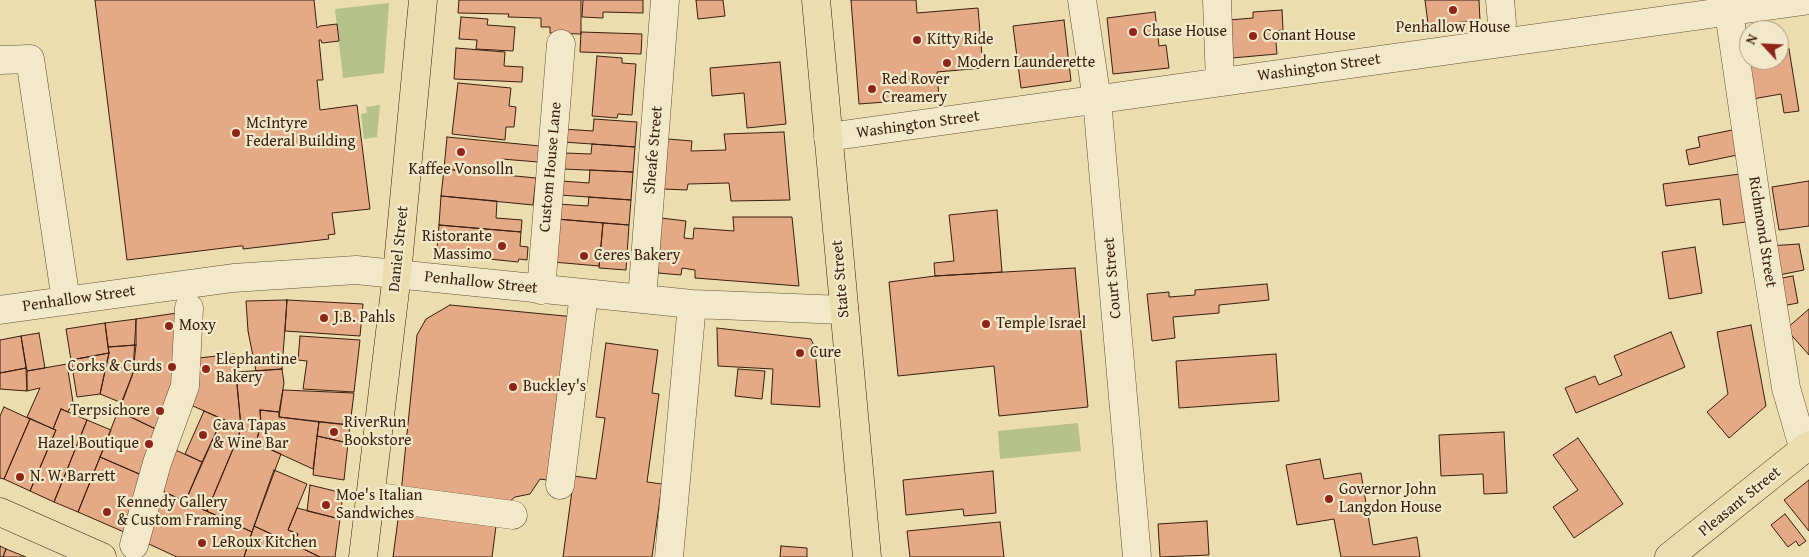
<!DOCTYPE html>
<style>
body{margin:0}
#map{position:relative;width:1809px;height:557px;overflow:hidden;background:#ebddad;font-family:"Gentium Book Plus",serif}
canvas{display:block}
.north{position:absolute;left:1739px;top:20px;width:50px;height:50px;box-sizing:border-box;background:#f2e9ca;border:1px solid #a8987f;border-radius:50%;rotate:295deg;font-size:14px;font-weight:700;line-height:20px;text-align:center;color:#3a1e0f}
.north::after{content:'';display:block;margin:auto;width:18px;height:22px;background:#8f2418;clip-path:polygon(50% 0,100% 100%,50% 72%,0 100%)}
</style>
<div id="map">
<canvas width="1809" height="557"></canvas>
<div class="north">N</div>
</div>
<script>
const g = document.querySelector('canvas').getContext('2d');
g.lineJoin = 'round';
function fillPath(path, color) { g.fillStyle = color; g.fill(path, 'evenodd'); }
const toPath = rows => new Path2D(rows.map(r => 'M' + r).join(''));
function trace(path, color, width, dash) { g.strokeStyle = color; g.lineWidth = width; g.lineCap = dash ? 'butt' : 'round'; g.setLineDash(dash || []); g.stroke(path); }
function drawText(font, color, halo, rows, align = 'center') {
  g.font = font + ' "Gentium Book Plus",serif'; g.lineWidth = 4.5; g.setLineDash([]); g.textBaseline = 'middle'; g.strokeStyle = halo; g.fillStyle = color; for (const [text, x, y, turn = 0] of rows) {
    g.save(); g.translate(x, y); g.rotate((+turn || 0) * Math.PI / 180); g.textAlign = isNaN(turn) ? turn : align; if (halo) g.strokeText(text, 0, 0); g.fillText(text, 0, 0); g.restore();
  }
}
fillPath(toPath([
 [389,3,384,73,343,78,335,9],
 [380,105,377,137,364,139,361,114,367,113,366,107],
 [1078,423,1081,451,1000,459,998,431]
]), '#b7c18a');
const building = toPath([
 [95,0,314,0,317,28,320,26,337,24,339,41,322,43,321,40,319,40,323,80,317,80,320,110,357,105,370,209,332,213,335,234,328,235,329,239,243,249,243,246,240,246,127,260,95,0],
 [459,0,581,0,581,34,550,33,550,27,541,27,541,18,508,17,509,14,458,13,459,0],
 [583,0,643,0,643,13,603,12,603,18,582,17,583,0],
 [696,0,723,0,725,16,698,19,696,0],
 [851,0,916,0,917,13,978,8,983,68,937,72,939,98,859,104,851,0],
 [1425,0,1479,0,1480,21,1428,24,1425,0],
 [1282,10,1283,30,1275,31,1277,54,1232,58,1229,20,1253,18,1253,12,1282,10],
 [1155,12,1159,46,1166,45,1169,68,1113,74,1107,18,1155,12],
 [461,17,488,19,487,25,515,27,513,51,476,49,477,40,459,39,461,17],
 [1064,20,1071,81,1021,88,1013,26,1064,20],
 [581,32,642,34,641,54,580,52,581,32],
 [456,48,505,52,504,66,523,67,522,82,454,79,456,48],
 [1789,49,1799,111,1784,113,1781,94,1747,100,1749,60,1779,60,1779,50,1789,49],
 [597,56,622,58,622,63,636,64,632,115,618,114,617,118,592,116,597,56],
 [780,62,786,124,747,128,744,93,712,96,710,68,780,62],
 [458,83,511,88,509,106,516,107,514,127,506,127,505,140,452,134,458,83],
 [594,119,637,122,635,147,563,142,563,129,593,131,594,119],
 [1737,129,1742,154,1689,165,1686,150,1700,147,1698,137,1737,129],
 [784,132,790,200,731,201,729,183,688,184,687,190,663,189,668,139,692,141,691,151,726,150,724,134,784,132],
 [447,137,540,146,538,162,502,159,501,174,444,169,447,137],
 [592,144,635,147,633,172,563,169,565,153,591,154,592,144],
 [444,169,536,178,533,205,441,196,444,169],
 [590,170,633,172,631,200,560,195,561,181,589,183,590,170],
 [1740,174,1746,222,1723,225,1720,199,1666,206,1663,184,1740,174],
 [1809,181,1809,226,1779,230,1772,187,1809,181],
 [441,196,497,201,496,218,522,220,521,232,439,225,441,196],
 [589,197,631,200,629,225,557,219,558,204,588,206,589,197],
 [997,210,1002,272,935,276,934,263,954,261,949,215,997,210],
 [733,217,792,217,799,286,695,278,695,270,682,268,681,275,658,273,661,218,686,221,684,238,693,239,694,228,734,231,733,217],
 [556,219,603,223,599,266,553,262,556,219],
 [603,223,629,225,626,270,599,268,603,223],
 [439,225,521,232,520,246,528,247,527,260,519,259,518,262,441,254,437,248,439,225],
 [1799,244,1804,270,1774,276,1768,246,1799,244],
 [1695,247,1702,293,1669,299,1662,252,1695,247],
 [1075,268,1088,407,999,416,994,366,898,376,889,282,935,276,1075,268],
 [1793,276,1798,303,1782,306,1776,279,1793,276],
 [1267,284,1269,300,1219,305,1219,313,1173,317,1175,338,1152,341,1147,294,1169,292,1169,297,1195,295,1195,290,1267,284],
 [287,300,282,369,256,371,248,331,246,301,287,300],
 [287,300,363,304,360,336,285,331,287,300],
 [450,305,575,317,553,481,540,479,530,494,515,497,505,505,401,493,417,335,426,319,450,305],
 [1809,309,1809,355,1786,329,1809,309],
 [184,312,180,380,162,432,118,411,133,373,136,319,184,312],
 [136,319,136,345,108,347,105,323,136,319],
 [105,323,109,353,71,360,66,329,105,323],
 [1751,325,1766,406,1729,438,1707,412,1728,394,1717,332,1751,325],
 [717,328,811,339,815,348,820,407,771,404,773,369,718,366,717,328],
 [1671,332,1685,367,1576,413,1565,388,1595,376,1599,385,1622,375,1614,356,1671,332],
 [39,333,45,368,27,371,21,336,39,333],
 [21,336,26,368,0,373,0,340,21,336],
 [300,336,360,340,354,392,303,389,307,361,298,360,300,336],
 [606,343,658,350,652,393,659,394,647,482,662,484,652,557,563,557,574,476,596,479,605,418,596,417,606,343],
 [136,345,133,373,122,403,100,394,109,353,108,347,136,345],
 [109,353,100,394,77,397,71,360,109,353],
 [234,354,241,427,186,403,199,358,234,354],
 [1276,354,1279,401,1179,408,1176,361,1276,354],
 [67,364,73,402,68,412,61,409,53,429,27,417,40,388,27,391,27,371,67,364],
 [26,368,27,391,0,389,0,373,26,368],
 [282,369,284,383,279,412,260,410,261,424,256,443,239,435,241,427,236,372,282,369],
 [738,369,765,371,762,399,735,396,738,369],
 [283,390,354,393,350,425,279,417,283,390],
 [4,407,30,419,4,479,0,478,0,416,4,407],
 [61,409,87,420,54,502,30,491,56,430,53,429,61,409],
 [260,410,279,412,279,417,319,422,313,469,256,443,261,424,260,410],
 [118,411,162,432,144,476,100,457,118,411],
 [204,411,222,419,202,462,185,454,204,411],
 [30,419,56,430,30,491,4,479,30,419],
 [222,419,241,427,238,437,207,511,185,502,222,419],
 [87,420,111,430,78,512,54,502,87,420],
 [319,422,350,425,348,443,317,436,319,422],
 [1504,432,1507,493,1484,494,1483,474,1441,476,1439,435,1504,432],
 [239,435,281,454,252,532,207,511,239,435],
 [317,436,348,443,344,480,313,475,317,436],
 [1578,438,1623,504,1574,538,1553,507,1578,490,1553,455,1578,438],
 [171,448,202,462,185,502,161,490,171,448],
 [100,457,146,477,124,532,78,512,100,457],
 [1320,459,1324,479,1361,473,1373,545,1417,537,1420,557,1341,557,1334,519,1297,525,1286,465,1320,459],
 [274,470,307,484,288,530,298,534,293,544,254,526,274,470],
 [993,471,996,513,964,516,963,509,906,515,903,480,993,471],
 [1809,480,1809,531,1784,500,1809,480],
 [310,485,343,493,340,519,307,511,310,485],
 [160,490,252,532,244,557,177,557,138,539,160,490],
 [297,508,340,519,335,557,320,557,293,544,298,534,288,530,297,508],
 [399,512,496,526,492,557,393,557,399,512],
 [1785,514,1806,541,1799,546,1796,541,1788,547,1771,525,1785,514],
 [1207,521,1209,555,1160,557,1158,524,1207,521],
 [1000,522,1004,557,910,557,907,531,1000,522],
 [254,526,293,544,320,557,244,557,254,526],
 [0,546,6,549,3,557,0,557,0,546],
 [781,546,807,548,807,557,780,557,781,546],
 [6,549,26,557,3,557,6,549]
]);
fillPath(building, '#e4a985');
trace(building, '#3a1e0f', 1);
const minor = toPath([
 [1082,0,1097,100,1137,557],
 [1217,0,1220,82],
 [1500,0,1502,23],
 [1729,12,1759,219,1786,388,1804,450],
 [0,60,30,59,66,301],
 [828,137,1809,0],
 [541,290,561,44],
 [642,299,665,0],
 [0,310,233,278,356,270,692,304,844,310],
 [560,485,584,294],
 [370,496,513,515],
 [134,545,157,463,185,386,189,308],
 [669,557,692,304]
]);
const major = toPath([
 [816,0,867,557],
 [0,512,102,557],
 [363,557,397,274,423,0],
 [1669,557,1809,445]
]);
trace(minor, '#664e36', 29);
trace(major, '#3a1e0f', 29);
trace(minor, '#f2e9ca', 28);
trace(major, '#ebddad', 28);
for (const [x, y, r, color] of [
 [1453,10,5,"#8f2418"],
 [1133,32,5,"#8f2418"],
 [1253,36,5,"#8f2418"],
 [917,40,5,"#8f2418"],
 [947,63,5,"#8f2418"],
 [872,89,5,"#8f2418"],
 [236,133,5,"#8f2418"],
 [461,152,5,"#8f2418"],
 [502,246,5,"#8f2418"],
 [584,256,5,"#8f2418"],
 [324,318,5,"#8f2418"],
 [986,324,5,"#8f2418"],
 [169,326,5,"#8f2418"],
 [800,353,5,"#8f2418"],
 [172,367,5,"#8f2418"],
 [206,369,5,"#8f2418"],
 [513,387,5,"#8f2418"],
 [160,411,5,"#8f2418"],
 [334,432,5,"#8f2418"],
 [203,435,5,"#8f2418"],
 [149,444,5,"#8f2418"],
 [20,477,5,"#8f2418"],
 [1329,499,5,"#8f2418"],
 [326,505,5,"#8f2418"],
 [107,512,5,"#8f2418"],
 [202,543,5,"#8f2418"]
]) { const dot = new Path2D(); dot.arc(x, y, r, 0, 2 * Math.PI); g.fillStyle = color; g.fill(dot); trace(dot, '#f2e9ca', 2); }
drawText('16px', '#3a1e0f', '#f2e9ca', [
 ["Penhallow House",1453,28,"center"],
 ["Chase House",1143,32],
 ["Conant House",1263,36],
 ["Kitty Ride",927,40],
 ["Modern Launderette",957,63],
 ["Red Rover",882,80],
 ["Creamery",882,98],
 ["McIntyre",246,124],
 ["Federal Building",246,142],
 ["Kaffee Vonsolln",461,170,"center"],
 ["Ristorante",492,237,"right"],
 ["Massimo",492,255,"right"],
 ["Ceres Bakery",594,256],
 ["J.B. Pahls",334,318],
 ["Temple Israel",996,324],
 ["Moxy",179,326],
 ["Cure",810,353],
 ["Elephantine",216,360],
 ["Bakery",216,378],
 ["Corks & Curds",162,367,"right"],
 ["Buckley's",523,387],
 ["Terpsichore",150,411,"right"],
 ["RiverRun",344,423],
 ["Bookstore",344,441],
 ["Cava Tapas",213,426],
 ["& Wine Bar",213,444],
 ["Hazel Boutique",139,444,"right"],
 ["N. W. Barrett",30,477],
 ["Governor John",1339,490],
 ["Langdon House",1339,508],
 ["Moe's Italian",336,496],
 ["Sandwiches",336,514],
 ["Kennedy Gallery",117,503],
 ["& Custom Framing",117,521],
 ["LeRoux Kitchen",212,543]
], 'left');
drawText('16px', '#3a1e0f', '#f2e9ca', [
 ["Washington Street",1319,68,-8],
 ["Washington Street",918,125,-8],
 ["Sheafe Street",654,150,-85],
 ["Custom House Lane",551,167,-85],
 ["Richmond Street",1762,232,81],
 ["Daniel Street",399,249,-84],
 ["Court Street",1113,278,-95],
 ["State Street",841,279,-95],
 ["Penhallow Street",481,283,6],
 ["Penhallow Street",79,299,-8],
 ["Pleasant Street",1740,502,-39]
]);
</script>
